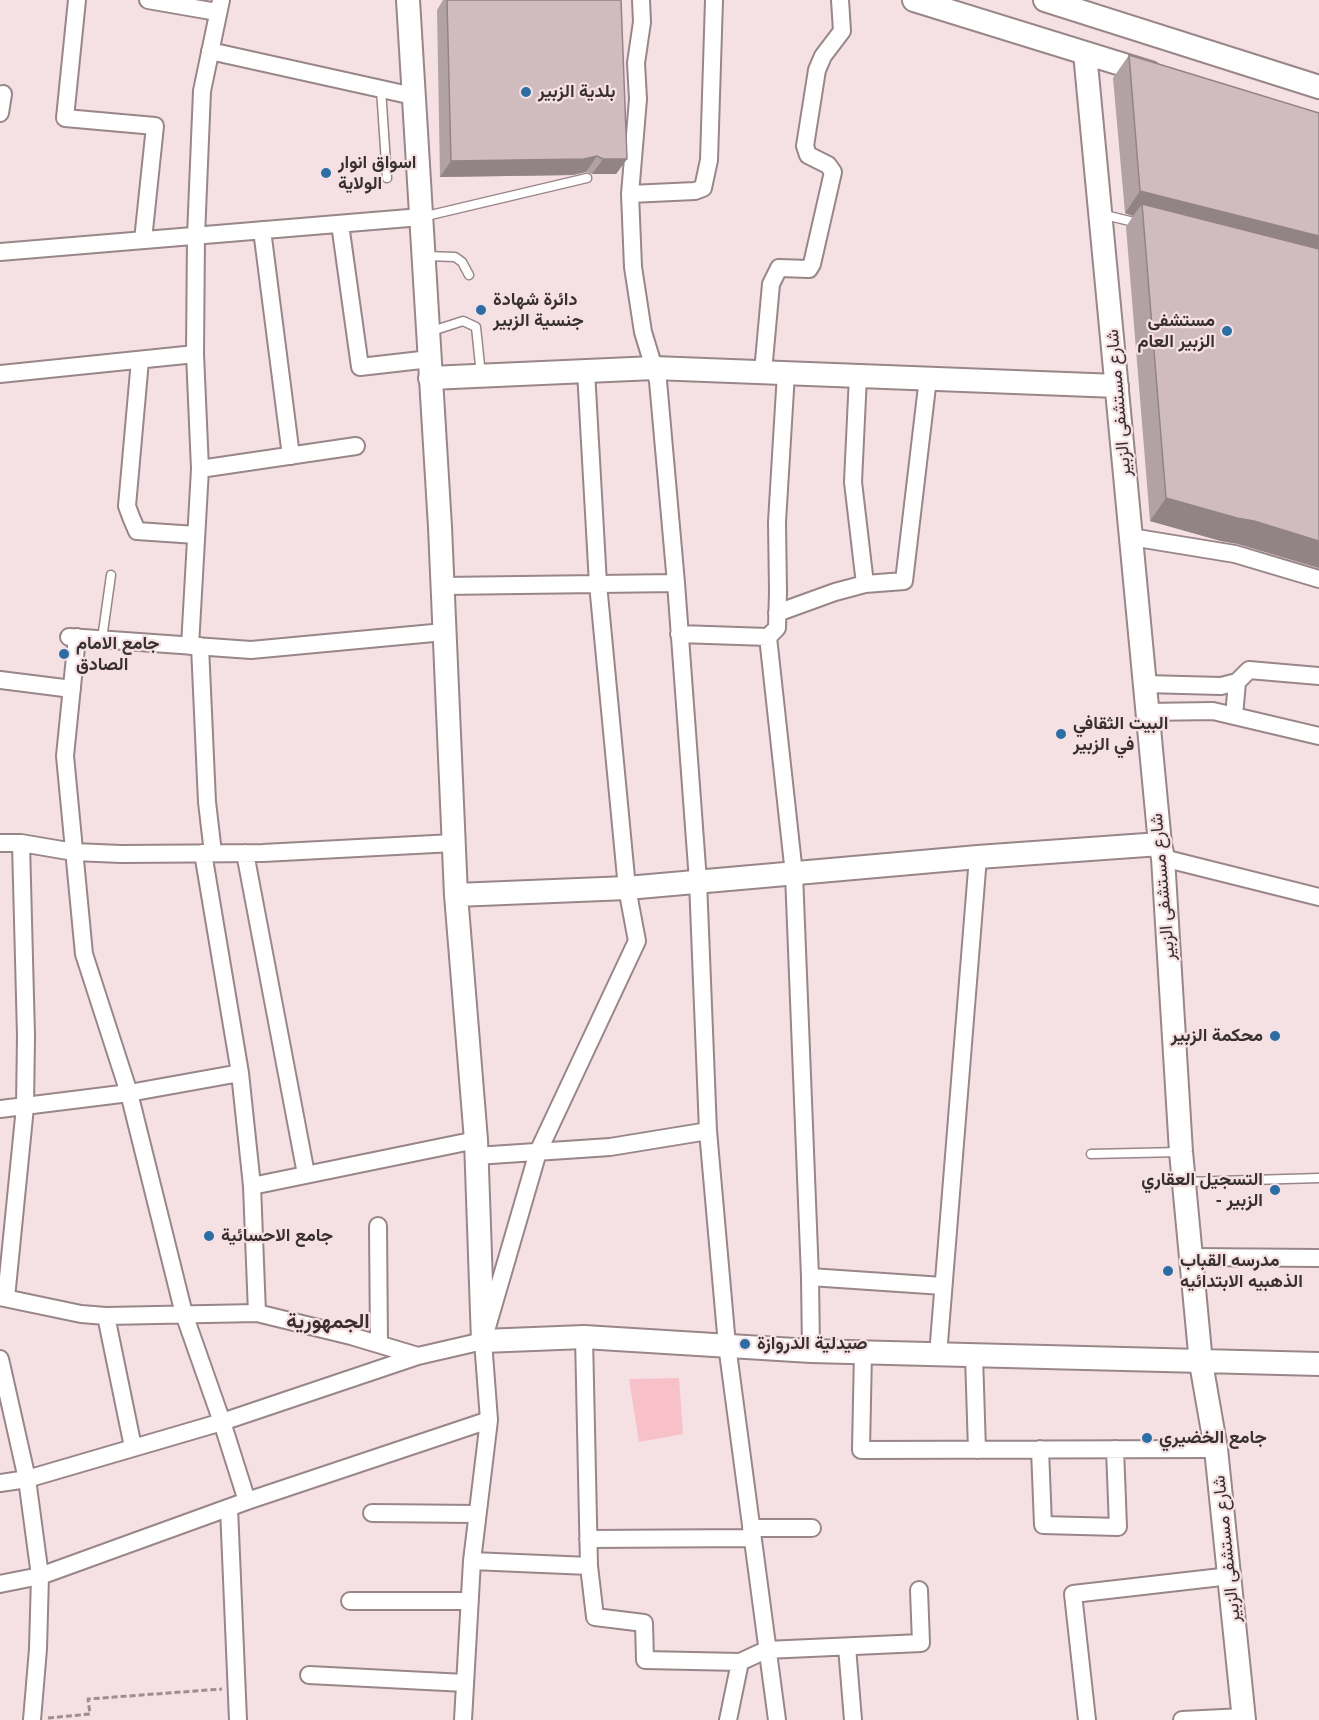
<!DOCTYPE html>
<meta charset="utf-8">
<style>
body{margin:0}
canvas{display:block;background:#f5e0e3}
</style>
<canvas width="1319" height="1720"></canvas>
<script>
const g = document.querySelector('canvas').getContext('2d');
g.lineJoin = 'round';
function fillPath(path, color) { g.fillStyle = color; g.fill(path, 'evenodd'); }
const toPath = rows => new Path2D(rows.map(r => 'M' + r).join(''));
function trace(path, color, width, dash) { g.strokeStyle = color; g.lineWidth = width; g.lineCap = dash ? 'butt' : 'round'; g.setLineDash(dash || []); g.stroke(path); }
function drawText(font, color, halo, rows, align = 'center') {
  g.font = font + ' "PT Sans",Vazirmatn,sans-serif'; g.lineWidth = 4.5; g.setLineDash([]); g.textBaseline = 'middle'; g.strokeStyle = halo; g.fillStyle = color; for (const [text, x, y, turn = 0] of rows) {
    g.save(); g.translate(x, y); g.rotate((+turn || 0) * Math.PI / 180); g.textAlign = isNaN(turn) ? turn : align; if (halo) g.strokeText(text, 0, 0); g.fillText(text, 0, 0); g.restore();
  }
}
fillPath(toPath([
 [679,1378,683,1434,639,1442,629,1379]
]), '#f8c1c9');
const lane = toPath([
 [381,89,387,178],
 [1101,214,1138,223],
 [422,217,587,178],
 [425,256,455,257,462,262,469,275],
 [429,332,463,321,476,327,481,375],
 [102,639,111,575],
 [1091,1154,1180,1152],
 [1185,1182,1319,1178]
]);
const street = toPath([
 [77,0,65,118,155,126,143,240],
 [148,0,217,12],
 [641,0,642,22,636,63,638,99,630,194,633,267,643,332,658,381,676,583,698,881,708,1131,727,1345,777,1720],
 [210,51,413,96],
 [0,113,3,94],
 [630,194,695,191,703,188,709,160,714,0],
 [340,224,360,367,430,359],
 [262,230,291,456],
 [0,252,421,217],
 [140,360,127,506,131,517,137,531,196,535],
 [763,372,771,284,779,268,809,269,812,264,833,172,828,165,808,155,805,146,817,70,823,56,842,31,840,0],
 [0,374,195,354],
 [858,376,853,482,865,584],
 [200,469,356,446],
 [1131,537,1235,554,1319,579],
 [442,586,676,583],
 [777,613,835,592,865,584,904,581,928,378],
 [679,634,768,637,777,628,778,591,777,522,786,373],
 [69,637,251,650,444,632],
 [77,637,65,756,84,954,129,1093,184,1314,222,1422,247,1501],
 [768,637,794,874,810,1277,811,1351],
 [190,646,200,469,195,354,196,236,202,91,221,0],
 [200,646,207,802,213,853],
 [0,680,72,689],
 [1145,684,1221,686,1237,682,1249,670,1319,676],
 [1147,712,1213,711,1319,736],
 [1234,716,1237,682],
 [0,843,21,843,74,852,121,854,263,853,453,843],
 [203,853,240,1073,252,1186,257,1313],
 [245,853,306,1174],
 [1163,858,1319,897],
 [0,1109,129,1093,240,1073],
 [476,1156,610,1147,708,1131],
 [252,1186,476,1140],
 [378,1226,379,1344],
 [1191,1257,1319,1258],
 [810,1277,943,1286],
 [0,1297,81,1314,106,1316,257,1313,351,1336,418,1356],
 [6,1298,25,1107,26,1036,21,843],
 [106,1316,133,1447],
 [584,1337,589,1566,595,1617,644,1623,645,1660,740,1662,766,1650,921,1643,919,1590],
 [863,1352,861,1450,1216,1449],
 [938,1355,978,857],
 [974,1356,977,1450],
 [0,1359,27,1479,40,1576,38,1649,32,1720],
 [1040,1449,1043,1525,1118,1527,1115,1449],
 [0,1483,27,1479,222,1422,418,1356,483,1341],
 [229,1508,238,1720],
 [372,1513,477,1514],
 [751,1528,812,1528],
 [588,1539,752,1538],
 [472,1561,589,1566],
 [0,1584,40,1576,247,1501,489,1420],
 [350,1601,470,1601],
 [847,1647,853,1720],
 [309,1675,465,1683],
 [463,1720,472,1561,489,1420,483,1341,538,1152,637,941,627,888,598,584,586,371],
 [728,1720,740,1662],
 [1087,1720,1073,1594,1230,1576],
 [1182,1720,1244,1717]
]);
const secondary = toPath([
 [408,0,440,527,456,895,476,1140,483,1341,584,1337,811,1351,1319,1364],
 [914,0,1150,73],
 [1045,0,1319,87],
 [1085,53,1160,844,1163,858,1181,1152,1201,1363,1216,1449,1244,1720],
 [430,378,654,368,1117,386],
 [456,895,627,888,978,857,1160,844]
]);
trace(lane, '#988688', 11);
trace(street, '#988688', 20);
trace(secondary, '#988688', 26);
trace(toPath([
 [48,1718,90,1714,88,1699,222,1689]
]), '#9d8e90', 3, [6, 3]);
trace(lane, '#fff', 8);
trace(street, '#fff', 16);
trace(secondary, '#fff', 22);
fillPath(toPath([
 [443,0,621,0,627,159,616,174,592,174,586,172,573,175,440,177,437,10],
 [1129,55,1319,113,1319,568,1238,544,1221,541,1150,521,1126,227,1133,216,1125,213,1113,78]
]), '#b3a2a4');
fillPath(toPath([
 [597,156,586,172,573,175,440,177,451,161],
 [603,159,627,159,616,174,592,174],
 [1140,191,1319,236,1319,262,1142,204,1133,216,1125,213],
 [1166,498,1254,521,1319,541,1319,568,1238,544,1221,541,1150,521]
]), '#928486');
const building = toPath([
 [447,0,621,0,627,159,603,159,597,156,584,159,451,161,447,0],
 [1129,55,1319,113,1319,236,1140,191,1129,55],
 [1142,204,1319,249,1319,541,1254,521,1237,518,1166,498,1142,204]
]);
fillPath(building, '#d0bcbf');
trace(building, '#928486', 1.5);
for (const [x, y, r, color] of [
 [526,92,6,"#2c6da3"],
 [326,173,6,"#2c6da3"],
 [481,310,6,"#2c6da3"],
 [1227,331,6,"#2c6da3"],
 [64,654,6,"#2c6da3"],
 [1061,734,6,"#2c6da3"],
 [1275,1036,6,"#2c6da3"],
 [1275,1190,6,"#2c6da3"],
 [209,1236,6,"#2c6da3"],
 [1168,1271,6,"#2c6da3"],
 [745,1344,6,"#2c6da3"],
 [1147,1438,6,"#2c6da3"]
]) { const dot = new Path2D(); dot.arc(x, y, r, 0, 2 * Math.PI); g.fillStyle = color; g.fill(dot); trace(dot, '#f5e0e3', 2); }
drawText('bold 18px', '#372f30', '#f5e0e3', [
 ["بلدية الزبير",538,92],
 ["اسواق انوار",338,163],
 ["الولاية",338,184],
 ["دائرة شهادة",493,300],
 ["جنسية الزبير",493,321],
 ["مستشفى",1215,321,"right"],
 ["الزبير العام",1215,342,"right"],
 ["جامع الامام",76,644],
 ["الصادق",76,665],
 ["البيت الثقافي",1073,724],
 ["في الزبير",1073,745],
 ["محكمة الزبير",1263,1036,"right"],
 ["التسجيل العقاري",1263,1180,"right"],
 ["- الزبير",1263,1201,"right"],
 ["جامع الاحسائية",221,1236],
 ["مدرسه القباب",1180,1261],
 ["الذهبيه الابتدائيه",1180,1282],
 ["صيدلية الدروازة",757,1344],
 ["جامع الخضيري",1159,1438]
], 'left');
drawText('18px', '#372f30', '#f5e0e3', [
 ["شارع مستشفى الزبير",1119,403,-95],
 ["شارع مستشفى الزبير",1163,887,-95],
 ["شارع مستشفى الزبير",1227,1549,-96]
]);
drawText('bold 21px', '#3c2d2f', '#f5e0e3', [
 ["الجمهورية",328,1322]
]);
</script>
